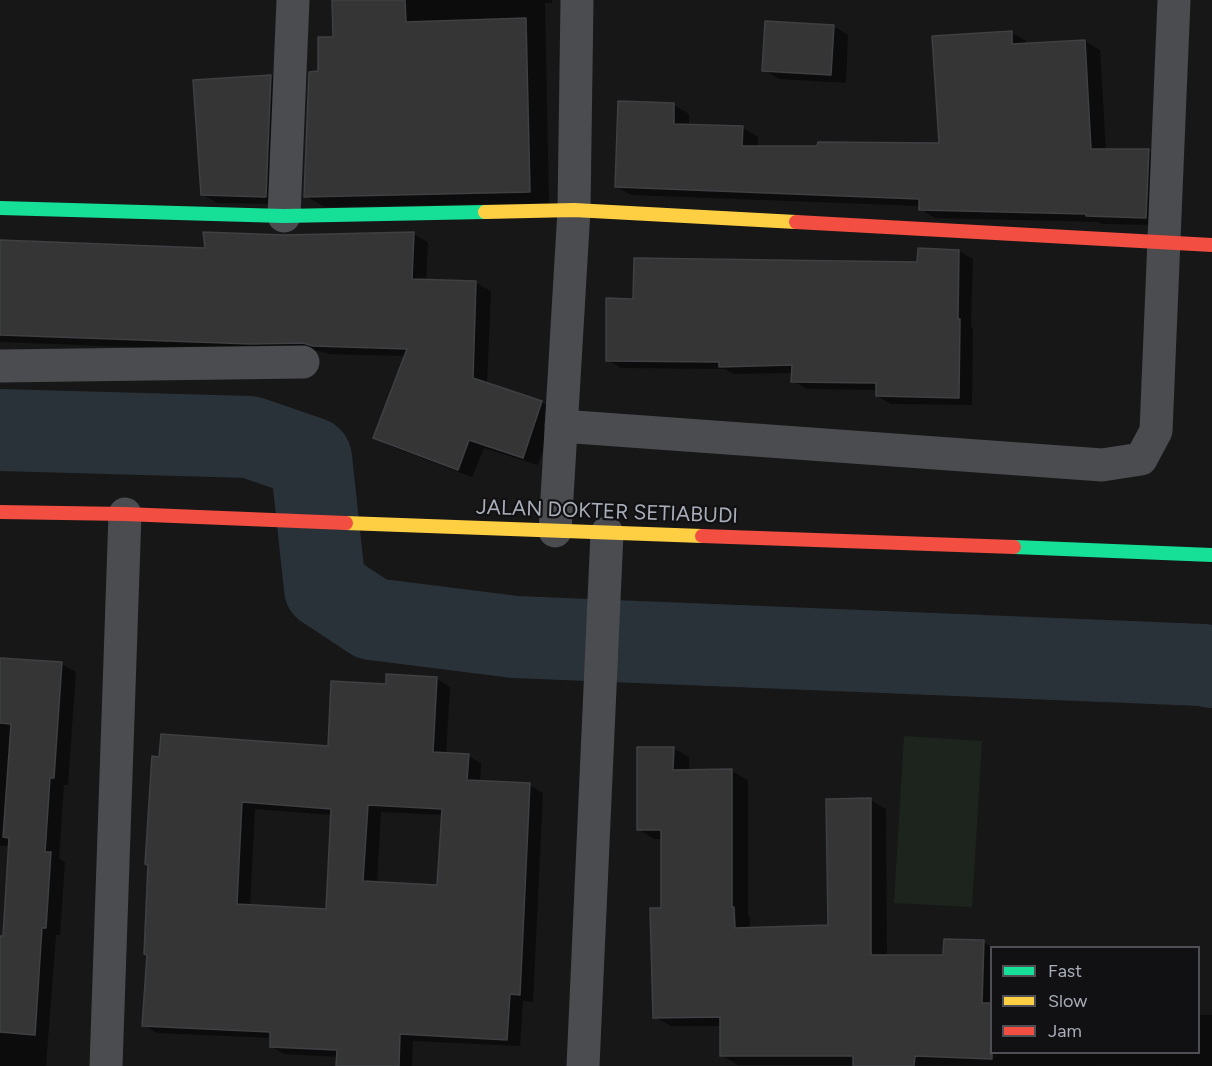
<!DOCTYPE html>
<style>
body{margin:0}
#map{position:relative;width:1212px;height:1066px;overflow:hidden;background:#171717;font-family:Figtree,sans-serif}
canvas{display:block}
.legend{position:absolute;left:990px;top:946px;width:210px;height:108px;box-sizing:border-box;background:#111113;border:2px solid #4d4f55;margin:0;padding:8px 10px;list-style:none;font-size:18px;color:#a8adb8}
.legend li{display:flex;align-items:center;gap:12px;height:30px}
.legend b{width:30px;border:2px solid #4d4f55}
</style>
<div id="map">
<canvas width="1212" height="1066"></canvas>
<ul class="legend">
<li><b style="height:8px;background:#16e098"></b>Fast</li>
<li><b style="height:8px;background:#ffcf43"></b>Slow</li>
<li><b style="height:8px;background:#f24e42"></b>Jam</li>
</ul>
</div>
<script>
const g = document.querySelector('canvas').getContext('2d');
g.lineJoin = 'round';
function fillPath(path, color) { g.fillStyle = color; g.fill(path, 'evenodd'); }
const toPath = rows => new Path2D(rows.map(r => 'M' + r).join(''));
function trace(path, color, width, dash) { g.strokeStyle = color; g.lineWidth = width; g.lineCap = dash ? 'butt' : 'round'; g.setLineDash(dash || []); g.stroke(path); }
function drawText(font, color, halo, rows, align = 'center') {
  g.font = font + ' Figtree,sans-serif'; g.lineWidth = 4.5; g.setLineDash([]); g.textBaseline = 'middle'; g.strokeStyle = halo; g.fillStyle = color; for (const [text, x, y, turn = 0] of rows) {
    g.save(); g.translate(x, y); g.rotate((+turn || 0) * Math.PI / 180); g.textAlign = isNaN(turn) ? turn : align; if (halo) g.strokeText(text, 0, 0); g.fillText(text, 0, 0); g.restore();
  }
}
fillPath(toPath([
 [904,736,982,741,972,907,894,903]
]), '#1d241e');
fillPath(toPath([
 [333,0,552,0,552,3,545,3,549,203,325,207,305,196,319,73,334,38],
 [833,26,848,35,846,83,779,79,764,70],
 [1011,32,1026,41,1026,44,1085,41,1100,50,1106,150,1149,151,1164,160,1161,225,1102,224,1098,222,935,218,920,209,920,206,631,195,617,187,674,105,689,114,689,126,743,128,758,137,757,147,940,145],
 [271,76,286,85,281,204,217,203,202,194],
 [413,234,428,242,426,281,476,283,491,291,487,384,542,402,556,410,538,465,484,448,472,477,390,446,375,438,406,356,329,354,319,351,267,352,0,342,0,242,206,249,284,236],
 [919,249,959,251,973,259,971,327,973,328,972,405,891,404,877,396,877,390,807,389,793,381,793,373,734,374,725,369,621,368,607,360,635,300,919,263],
 [0,659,61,664,76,672,68,785,64,785,59,859,65,862,60,935,56,935,46,1066,0,1066,0,937,4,937,10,846,0,846],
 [437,679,450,687,446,754,468,756,481,763,480,782,529,785,543,793,533,1002,523,1001,520,1046,413,1041,412,1066,341,1066,338,1057,284,1054,271,1046,272,1038,157,1033,144,1025,148,955,153,758,329,748,387,686],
 [255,809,332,815,327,910,250,906],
 [381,812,443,815,439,886,377,883],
 [673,748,689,757,689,771,732,771,748,780,748,916,750,917,750,929,829,926,870,800,886,809,887,957,945,956,983,942,993,948,992,948,992,1052,1198,1052,1198,1015,1212,1015,1212,1066,738,1065,722,1056,721,1026,671,1026,655,1017,662,910,663,839,654,839,638,829]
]), '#0007');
trace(toPath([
 [0,430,250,437,311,458,325,588,372,619,515,637,1203,665,1212,667]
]), '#2a3239', 82);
const building = toPath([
 [332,0,405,0,406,22,526,18,530,192,304,197,309,72,318,71,318,37,333,37,332,0],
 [765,21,834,25,831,75,762,71,765,21],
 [1012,31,1012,44,1085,40,1091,149,1149,149,1146,218,1086,216,1086,214,919,210,919,199,615,187,618,101,674,103,674,124,743,126,742,146,817,146,818,142,939,143,932,36,1012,31],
 [271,75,266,197,201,195,193,80,271,75],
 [203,232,284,235,414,232,412,279,476,281,473,378,542,401,523,458,469,440,458,470,373,438,407,349,313,346,303,343,251,344,0,335,0,240,205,248,203,232],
 [918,248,959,250,958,319,960,319,959,398,876,396,876,383,791,382,792,365,719,367,719,362,606,361,606,298,633,299,634,258,917,262,918,248],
 [0,658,62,662,54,778,50,778,45,852,51,852,46,928,42,928,35,1035,0,1032,0,936,3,936,9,838,3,837,11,724,0,723,0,658],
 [386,674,437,677,433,752,469,754,467,780,530,783,520,995,510,994,507,1040,400,1034,399,1066,336,1066,337,1050,270,1047,270,1032,142,1026,147,955,144,954,148,865,145,864,152,756,159,757,161,734,328,746,331,681,386,684,386,674],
 [242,802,331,809,326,909,237,904,242,802],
 [368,805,442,809,437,885,363,881,368,805],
 [637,747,674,747,673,770,732,769,732,907,734,907,735,928,828,925,826,799,871,798,871,955,943,955,944,939,984,940,982,1003,992,1003,992,1059,915,1056,914,1066,853,1066,853,1056,720,1056,720,1017,653,1018,650,908,661,908,661,830,637,830,637,747]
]);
fillPath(building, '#353536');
trace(building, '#3f4043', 1.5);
trace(toPath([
 [284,216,293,0],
 [0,366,303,362],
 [561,426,1102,465,1141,459,1156,431,1174,0],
 [555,531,574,210,577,0],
 [106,1066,125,514],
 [583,1066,607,533]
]), '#4b4c50', 33);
trace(toPath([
 [0,208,284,216,485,212],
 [1014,547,1212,555]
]), '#16e098', 14);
trace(toPath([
 [485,212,574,210,796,222],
 [346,523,702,536]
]), '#ffcf43', 14);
trace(toPath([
 [796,222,1212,245],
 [0,512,125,514,346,523],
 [702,536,1014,547]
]), '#f24e42', 14);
drawText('21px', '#a8adb8', '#111113', [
 ["JALAN DOKTER SETIABUDI",607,512,2]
]);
</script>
